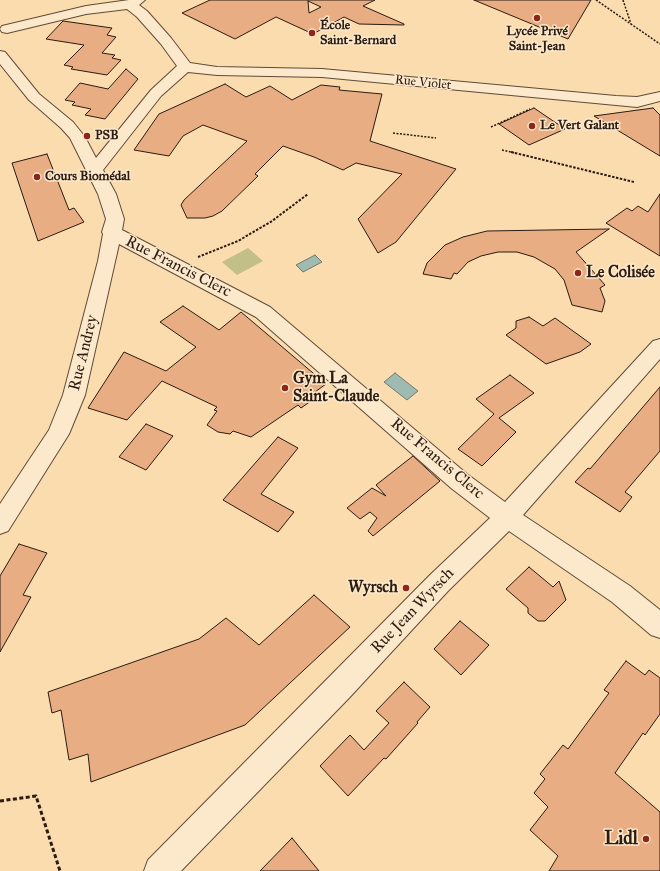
<!DOCTYPE html>
<meta charset="utf-8">
<style>
body{margin:0}
canvas{display:block;background:#fbdcaf}
</style>
<canvas width="660" height="871"></canvas>
<script>
const g = document.querySelector('canvas').getContext('2d');
g.lineJoin = 'round';
function fillPath(path, color) { g.fillStyle = color; g.fill(path, 'evenodd'); }
const toPath = rows => new Path2D(rows.map(r => 'M' + r).join(''));
function trace(path, color, width, dash) { g.strokeStyle = color; g.lineWidth = width; g.lineCap = dash ? 'butt' : 'round'; g.setLineDash(dash || []); g.stroke(path); }
function drawText(font, color, halo, rows, align = 'center') {
  g.font = font + ' "IM FELL Great Primer",serif'; g.lineWidth = 3; g.setLineDash([]); g.textBaseline = 'middle'; g.strokeStyle = halo; g.fillStyle = color; for (const [text, x, y, turn = 0] of rows) {
    g.save(); g.translate(x, y); g.rotate((+turn || 0) * Math.PI / 180); g.textAlign = isNaN(turn) ? turn : align; if (halo) g.strokeText(text, 0, 0); g.fillText(text, 0, 0); g.restore();
  }
}
fillPath(toPath([
 [248,248,263,261,237,275,222,262]
]), '#c2bf88');
const water = toPath([
 [315,255,322,262,303,272,296,265,315,255],
 [395,373,418,391,407,400,384,382,395,373]
]);
fillPath(water, '#9fbab0');
trace(water, '#717a70', 1);
const building = toPath([
 [210,0,375,0,363,6,404,24,404,25,359,24,344,17,313,34,276,17,235,39,182,13,210,0],
 [308,1,321,7,309,13,308,1],
 [474,0,591,0,568,39,474,0],
 [63,21,112,28,107,35,116,37,102,53,115,55,112,58,121,60,107,75,71,69,73,67,64,65,84,45,46,39,63,21],
 [126,69,138,79,105,119,85,115,91,109,72,105,75,102,65,100,80,83,108,89,126,69],
 [225,84,246,97,270,86,292,100,321,85,340,87,339,90,382,94,370,141,456,169,396,242,378,253,358,219,402,174,356,163,343,170,314,157,283,146,255,174,258,176,222,211,213,216,205,218,187,218,181,205,184,200,247,141,203,125,183,136,169,156,134,150,159,114,225,84],
 [534,108,565,129,529,145,499,124,534,108],
 [653,108,660,115,660,156,594,116,653,108],
 [47,154,69,210,74,208,84,222,38,241,12,163,47,154],
 [660,194,660,256,606,223,627,208,632,211,638,206,648,212,660,194],
 [609,229,576,252,605,285,600,288,605,301,602,312,572,305,564,280,555,269,534,257,517,252,498,252,481,256,468,262,457,274,454,273,451,279,423,274,427,263,445,245,463,237,487,231,609,229],
 [183,306,219,330,241,312,326,384,315,392,318,396,301,408,298,405,251,437,233,431,230,434,218,432,207,425,217,411,214,410,217,407,162,381,127,420,88,408,124,352,166,371,196,347,160,322,183,306],
 [529,317,543,326,555,318,591,344,580,352,546,364,506,335,516,328,516,321,529,317],
 [510,375,534,393,499,418,516,432,482,466,458,449,494,414,476,399,510,375],
 [660,387,660,451,625,492,632,497,620,512,575,482,588,468,590,469,660,387],
 [146,424,173,436,146,470,119,457,146,424],
 [278,437,298,448,261,494,294,512,278,532,223,500,278,437],
 [413,456,440,481,373,536,368,531,377,518,370,512,360,519,347,508,372,488,386,496,376,485,413,456],
 [19,544,47,553,23,595,31,597,0,652,0,576,19,544],
 [529,567,553,587,559,581,566,600,545,621,538,621,528,613,528,608,506,589,529,567],
 [314,595,350,627,245,725,91,782,88,754,69,760,61,710,52,713,48,692,199,639,226,618,259,645,314,595],
 [460,621,489,645,461,675,434,649,460,621],
 [626,661,645,675,649,670,660,678,660,714,645,735,643,733,615,773,660,812,660,871,549,871,558,856,530,830,548,807,534,793,545,779,540,774,563,745,568,749,609,693,604,690,626,661],
 [404,682,430,707,417,722,418,723,386,759,384,758,348,796,320,766,350,735,364,750,389,723,376,711,404,682],
 [292,838,319,871,260,871,292,838]
]);
fillPath(building, '#e8ad82');
trace(building, '#2b1b11', 1);
const minor = toPath([
 [129,0,145,0,139,5,147,11,171,38,190,63,217,67,322,69,616,96,637,97,660,92,660,101,637,107,322,77,217,75,188,72,161,96,103,170,116,194,124,219,122,230,270,307,467,474,505,502,653,341,660,339,660,359,523,515,630,586,660,610,660,638,651,635,612,602,509,531,448,591,349,698,181,871,144,871,148,860,430,575,490,518,451,488,256,317,119,244,85,395,69,434,8,531,0,534,0,504,49,430,63,395,98,261,103,234,102,232,106,219,98,194,70,138,61,128,29,100,0,64,0,51,5,52,39,94,73,122,85,137,96,158,151,90,177,66,161,44,137,17,127,9,86,14,7,33,2,32,0,29,2,26,86,6,129,0]
]);
trace(minor, '#5f4b38', 2);
trace(toPath([
 [596,0,660,44],
 [623,0,631,24],
 [491,127,530,109],
 [393,133,436,138],
 [502,150,515,153]
]), '#2b1b11', 1.5, [2, 1.5]);
trace(toPath([
 [511,152,634,182],
 [198,257,238,241,272,221,308,194]
]), '#2b1b11', 2, [2.5, 1.5]);
trace(toPath([
 [0,801,36,796,60,871]
]), '#2b1b11', 3, [4, 2.5]);
fillPath(minor, '#fce8cb');
for (const [x, y, r, color] of [
 [537,18,4,"#8f2418"],
 [312,33,4,"#8f2418"],
 [532,126,4,"#8f2418"],
 [87,136,4,"#8f2418"],
 [37,177,4,"#8f2418"],
 [578,273,4,"#8f2418"],
 [285,388,4,"#8f2418"],
 [406,588,4,"#8f2418"],
 [646,839,4,"#8f2418"]
]) { const dot = new Path2D(); dot.arc(x, y, r, 0, 2 * Math.PI); g.fillStyle = color; g.fill(dot); trace(dot, '#fce8cb', 1.5); }
drawText('bold 13px', '#2b1b11', '#fce8cb', [
 ["École",320,26],
 ["Saint-Bernard",320,41],
 ["Lycée Privé",537,32,"center"],
 ["Saint-Jean",537,47,"center"],
 ["Le Vert Galant",540,126],
 ["PSB",95,136],
 ["Cours Biomédal",45,177]
], 'left');
drawText('13px', '#2b1b11', '#fce8cb', [
 ["Rue Violet",423,83,6]
]);
drawText('16px', '#2b1b11', '#fce8cb', [
 ["Rue Francis Clerc",178,267,27],
 ["Rue Andrey",84,353,-76],
 ["Rue Francis Clerc",437,459,40],
 ["Rue Jean Wyrsch",413,611,-46]
]);
drawText('bold 16px', '#2b1b11', '#fce8cb', [
 ["Le Colisée",586,273],
 ["Gym La",293,379],
 ["Saint-Claude",293,397],
 ["Wyrsch",398,588,"right"]
], 'left');
drawText('bold 19px', '#2b1b11', '#fce8cb', [
 ["Lidl",638,839]
], 'right');
</script>
